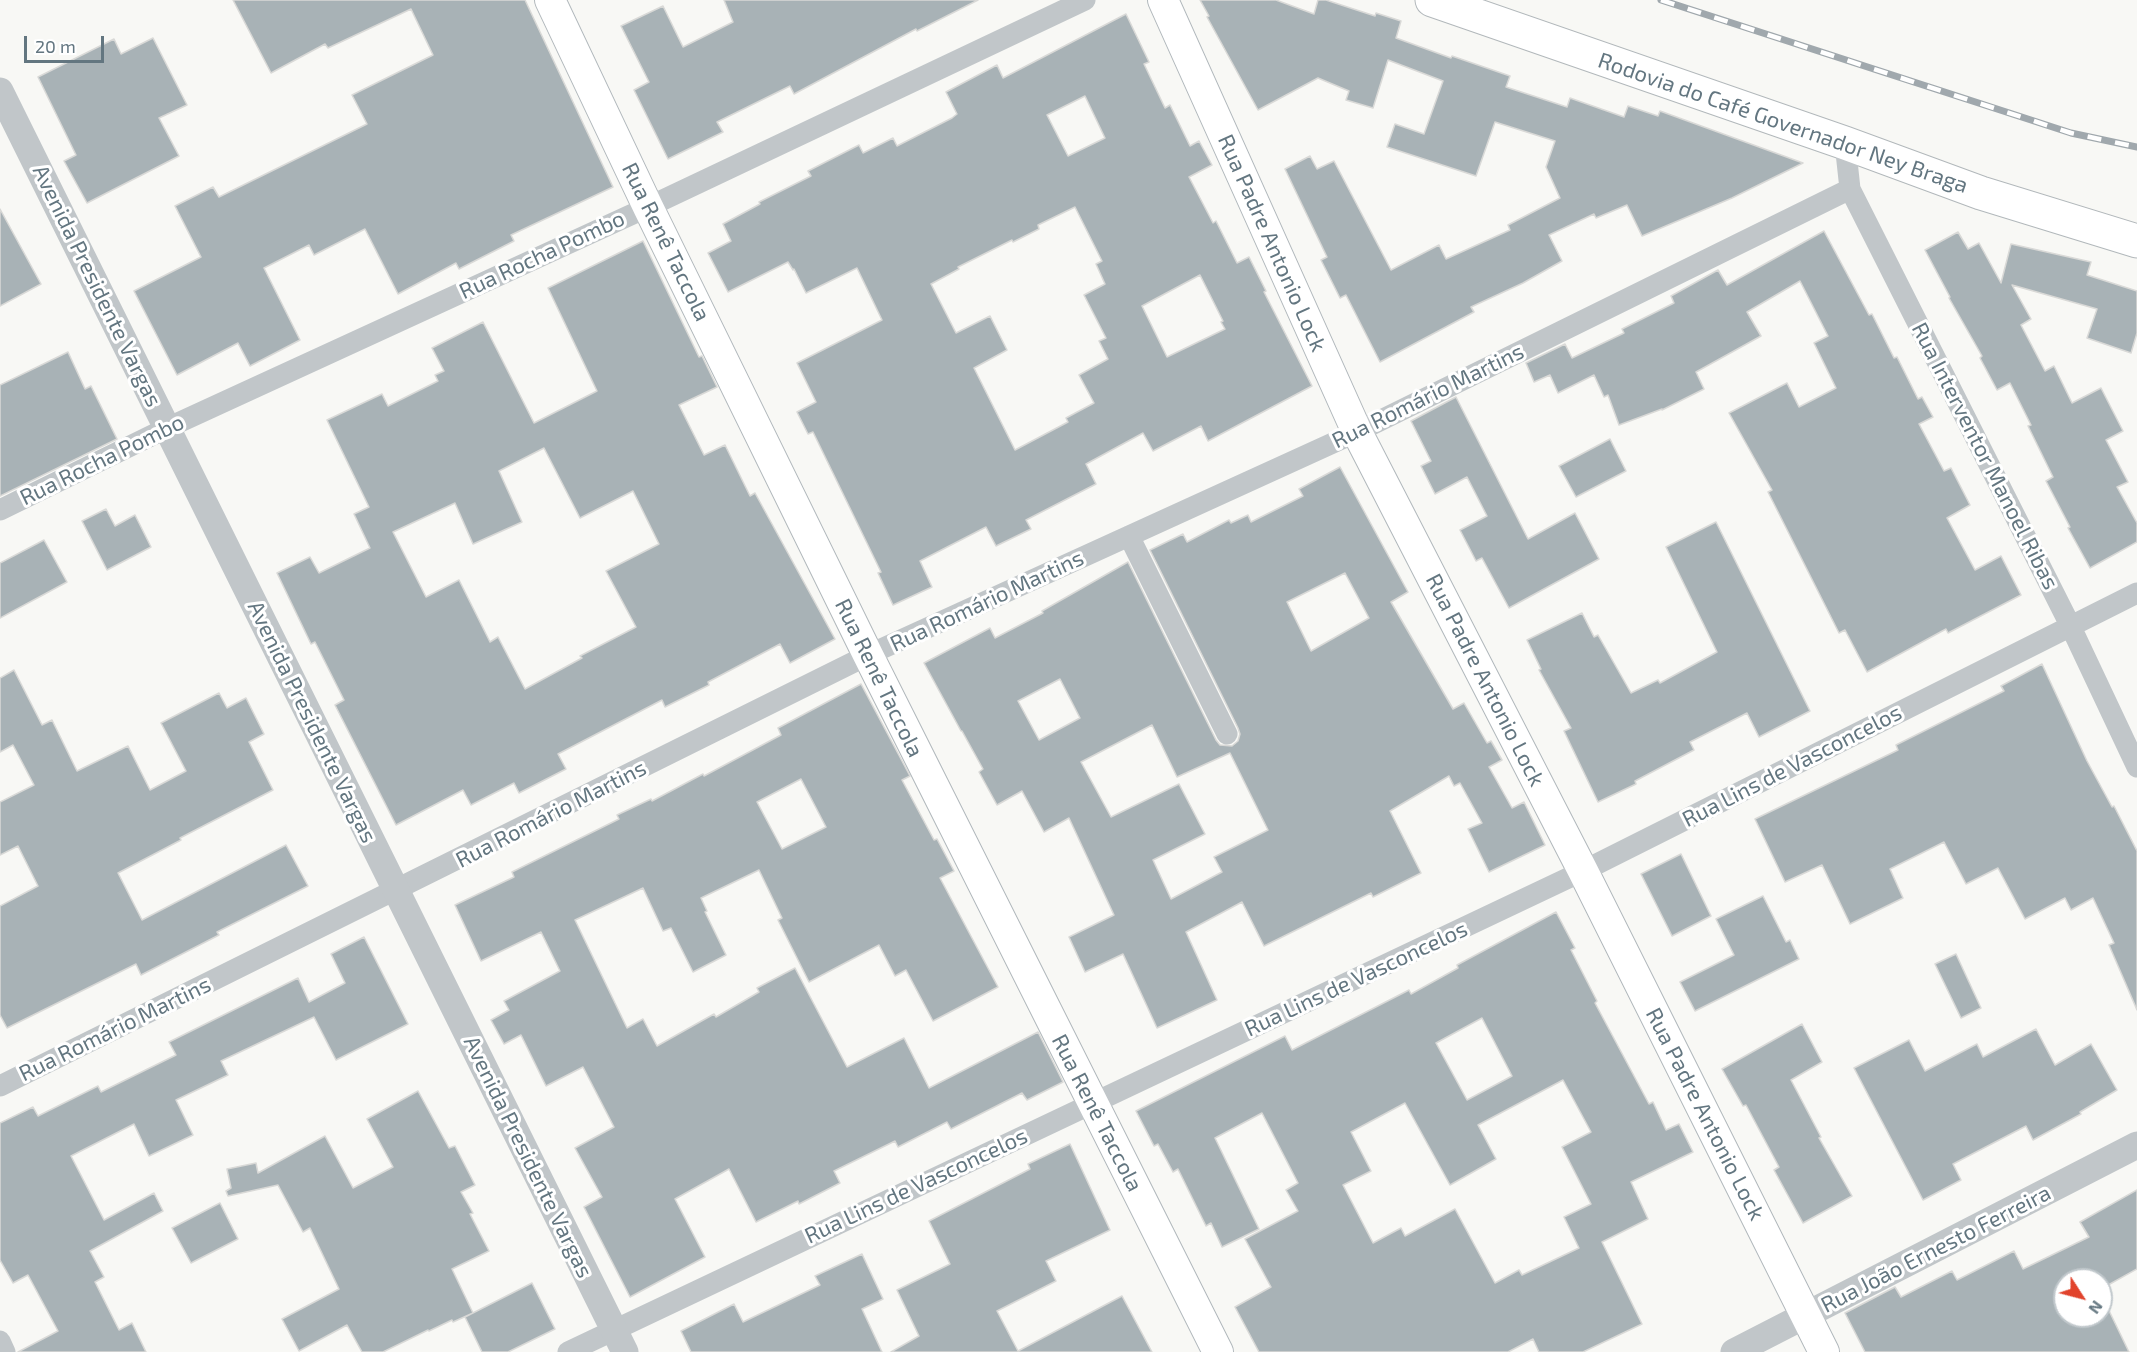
<!DOCTYPE html>
<meta charset="utf-8">
<style>
body{margin:0}
#map{position:relative;width:2137px;height:1352px;overflow:hidden;background:#f8f8f5;font-family:"Exo 2",sans-serif}
canvas{display:block}
.north{position:absolute;left:2053px;top:1268px;width:60px;height:60px;box-sizing:border-box;background:#fff;border:2px solid #c1c8cc;border-radius:50%;rotate:126deg;font-size:16px;font-weight:700;line-height:24px;text-align:center;color:#637680}
.north::after{content:'';display:block;margin:auto;width:21px;height:27px;background:#e1432c;clip-path:polygon(50% 0,100% 100%,50% 72%,0 100%)}
.scale{position:absolute;left:24px;top:36px;width:80px;height:27px;box-sizing:border-box;border:3px solid #637680;border-top:0;padding-left:8px;font-size:18px;line-height:21px;white-space:nowrap;color:#637680;-webkit-text-stroke:4px #fff;paint-order:stroke}
</style>
<div id="map">
<canvas width="2137" height="1352"></canvas>
<div class="north">N</div>
<div class="scale">20 m</div>
</div>
<script>
const g = document.querySelector('canvas').getContext('2d');
g.lineJoin = 'round';
function fillPath(path, color) { g.fillStyle = color; g.fill(path, 'evenodd'); }
const toPath = rows => new Path2D(rows.map(r => 'M' + r).join(''));
function trace(path, color, width, dash) { g.strokeStyle = color; g.lineWidth = width; g.lineCap = dash ? 'butt' : 'round'; g.setLineDash(dash || []); g.stroke(path); }
function drawText(font, color, halo, rows, align = 'center') {
  g.font = font + ' "Exo 2",sans-serif'; g.lineWidth = 6; g.setLineDash([]); g.textBaseline = 'middle'; g.strokeStyle = halo; g.fillStyle = color; for (const [text, x, y, turn = 0] of rows) {
    g.save(); g.translate(x, y); g.rotate((+turn || 0) * Math.PI / 180); g.textAlign = isNaN(turn) ? turn : align; if (halo) g.strokeText(text, 0, 0); g.fillText(text, 0, 0); g.restore();
  }
}
const building = toPath([
 [233,0,525,0,613,187,511,235,514,241,459,269,456,263,398,294,365,229,314,255,309,245,264,268,300,340,250,366,238,343,177,375,134,291,201,257,175,206,213,187,219,197,367,124,352,95,433,55,411,9,328,48,325,44,271,73,233,0],
 [724,0,978,0,917,31,916,29,794,94,790,86,717,122,723,132,668,159,634,90,649,82,621,26,663,6,683,47,733,22,724,0],
 [1200,0,1276,0,1314,14,1318,0,1326,0,1375,16,1376,13,1401,21,1396,38,1451,58,1452,56,1510,76,1506,87,1567,107,1570,98,1624,117,1628,106,1658,116,1660,111,1803,163,1732,198,1642,236,1627,205,1596,218,1594,214,1549,235,1562,261,1523,283,1471,307,1474,312,1380,362,1346,295,1340,298,1321,260,1327,257,1285,169,1310,156,1317,169,1334,161,1391,270,1439,245,1446,259,1510,230,1508,225,1560,198,1546,167,1555,141,1495,122,1476,176,1387,147,1395,124,1424,134,1443,81,1388,60,1373,108,1346,100,1349,91,1318,78,1258,110,1207,17,1209,16,1200,0],
 [1126,14,1149,62,1144,64,1165,108,1170,105,1190,146,1199,141,1212,165,1189,177,1213,223,1216,221,1237,263,1249,257,1266,291,1264,292,1312,386,1208,441,1201,426,1153,451,1143,433,1086,464,1096,484,1026,520,1031,529,996,546,986,527,920,561,932,587,893,605,878,573,881,572,813,432,808,434,797,412,816,402,797,363,882,320,857,268,806,293,794,269,793,270,788,262,728,292,708,253,731,241,723,224,760,204,759,202,811,176,808,171,859,145,863,153,893,138,897,146,952,118,957,114,946,92,997,65,1003,78,1126,14],
 [1085,96,1105,138,1068,156,1047,115,1085,96],
 [1075,207,1102,261,1096,264,1105,284,1084,295,1106,338,1099,341,1108,359,1079,375,1094,403,1066,418,1068,422,1015,450,974,368,1007,350,990,316,956,333,931,284,959,269,958,267,1012,240,1013,242,1039,229,1038,225,1075,207],
 [1200,275,1223,321,1221,322,1225,329,1167,357,1142,306,1200,275],
 [153,38,187,105,159,118,179,156,87,203,64,161,76,155,38,77,114,39,121,54,153,38],
 [0,209,41,284,0,306,0,209],
 [1824,231,1869,315,1872,314,1894,358,1897,357,1918,399,1922,397,1933,417,1919,424,1944,471,1951,468,1970,505,1947,518,1975,570,2001,556,2021,595,1948,633,1946,629,1867,672,1845,630,1839,633,1768,492,1772,490,1729,413,1787,383,1799,407,1836,388,1814,343,1828,336,1800,281,1747,312,1761,336,1696,372,1704,389,1662,410,1662,409,1619,425,1608,395,1604,397,1594,375,1558,393,1550,375,1534,382,1526,363,1565,344,1572,358,1624,333,1622,329,1674,303,1671,296,1718,270,1727,285,1824,231],
 [1958,232,1968,249,1979,243,2001,283,2011,244,2091,262,2087,275,2137,291,2137,333,2131,353,2087,338,2097,309,2012,285,2031,319,2021,325,2045,371,2054,366,2072,403,2101,388,2123,431,2106,440,2128,482,2117,487,2137,523,2137,542,2090,568,2068,528,2070,527,2046,481,2053,477,2028,426,2031,425,2010,383,1997,390,1980,358,1982,356,1949,298,1950,297,1925,250,1958,232],
 [643,241,699,357,702,356,717,387,679,405,704,455,725,445,750,496,755,493,835,639,790,663,780,644,708,682,709,685,665,707,662,700,558,754,566,769,519,793,514,783,471,805,463,790,396,825,335,705,344,700,315,642,311,644,277,573,310,557,319,573,370,548,354,514,369,507,327,420,382,394,388,406,438,381,435,375,444,371,432,348,483,322,534,423,597,391,548,288,643,241],
 [544,448,580,518,633,491,659,544,606,571,636,627,580,656,582,658,525,689,498,637,490,642,459,580,426,597,393,532,455,503,473,544,522,522,499,471,544,448],
 [68,352,85,389,91,386,117,439,0,496,0,385,68,352],
 [1456,397,1528,539,1575,513,1599,559,1509,608,1482,558,1476,561,1460,530,1487,516,1467,477,1435,494,1421,466,1431,461,1411,421,1456,397],
 [1610,439,1626,471,1576,497,1559,466,1610,439],
 [1340,467,1408,592,1391,602,1453,709,1464,703,1487,743,1491,741,1502,760,1489,767,1512,808,1524,802,1545,845,1489,872,1468,829,1482,823,1460,783,1454,786,1449,776,1390,811,1421,873,1373,897,1371,893,1264,946,1242,902,1186,932,1217,1000,1157,1028,1123,954,1085,972,1069,937,1114,915,1069,818,1044,832,1022,791,997,805,979,772,983,769,962,731,961,731,924,663,990,628,995,638,1043,613,1042,611,1128,562,1216,740,1220,745,1232,746,1238,741,1240,734,1238,728,1150,550,1183,534,1187,542,1229,520,1231,523,1248,515,1251,522,1303,496,1299,489,1340,467],
 [1345,573,1369,618,1311,651,1287,602,1345,573],
 [1060,679,1080,718,1039,740,1018,701,1060,679],
 [1152,725,1177,777,1230,753,1268,830,1214,857,1222,872,1171,899,1153,860,1205,834,1179,784,1111,817,1081,762,1152,725],
 [106,509,115,526,135,515,151,547,107,570,82,521,106,509],
 [1716,522,1810,711,1759,737,1747,713,1690,742,1694,750,1635,781,1636,784,1598,802,1564,731,1571,728,1539,670,1541,669,1527,640,1582,613,1594,637,1598,635,1631,693,1658,680,1660,683,1717,652,1666,547,1716,522],
 [44,540,67,582,0,618,0,563,44,540],
 [2042,664,2087,761,2112,807,2114,806,2137,851,2137,1010,2109,945,2114,943,2093,898,2071,910,2065,898,2025,919,1998,868,1966,884,1944,842,1890,869,1903,898,1850,924,1822,865,1785,882,1755,819,1898,750,1896,745,2004,691,2001,686,2042,664],
 [14,670,42,725,52,720,77,771,128,746,150,790,186,771,161,723,219,693,227,708,246,698,264,734,249,742,273,790,180,838,181,840,118,873,142,920,286,845,308,886,217,932,219,935,141,975,136,964,7,1028,0,1015,0,906,38,886,18,846,0,855,0,802,34,785,13,745,0,752,0,678,14,670],
 [861,684,910,776,902,780,934,840,937,839,954,871,940,878,998,987,933,1021,906,970,895,976,879,945,809,982,778,920,782,918,759,870,701,898,707,911,705,912,726,955,693,972,671,928,663,931,643,888,575,920,627,1028,643,1019,657,1046,714,1014,716,1017,759,992,757,988,795,968,847,1067,904,1038,929,1088,1038,1032,1063,1082,1027,1100,1022,1093,951,1129,947,1122,898,1147,895,1141,834,1171,840,1183,799,1204,798,1201,756,1222,729,1169,675,1199,705,1257,630,1297,584,1207,602,1197,575,1148,614,1127,583,1067,546,1086,521,1035,504,1044,491,1020,509,1010,504,1001,560,971,541,932,481,961,455,905,514,877,512,872,619,819,617,815,651,799,652,801,703,774,704,776,781,735,778,728,861,684],
 [801,779,826,827,782,849,757,802,801,779],
 [1681,854,1711,916,1672,936,1641,874,1681,854],
 [1763,896,1786,942,1790,940,1799,959,1695,1011,1680,982,1734,955,1716,919,1763,896],
 [1556,912,1575,948,1571,950,1597,1001,1595,1003,1649,1104,1653,1102,1666,1130,1679,1124,1693,1152,1631,1182,1648,1219,1602,1242,1642,1324,1583,1352,1539,1352,1533,1339,1508,1352,1259,1352,1235,1307,1271,1287,1245,1239,1298,1211,1286,1190,1298,1183,1262,1113,1215,1138,1259,1229,1222,1247,1211,1223,1206,1226,1178,1169,1173,1172,1158,1144,1154,1146,1136,1111,1285,1036,1292,1050,1409,990,1411,994,1458,968,1457,965,1556,912],
 [1482,1018,1512,1076,1467,1100,1436,1043,1482,1018],
 [1563,1080,1591,1132,1562,1147,1591,1204,1564,1217,1579,1248,1522,1275,1519,1270,1495,1283,1455,1209,1405,1236,1401,1228,1373,1243,1343,1185,1371,1171,1351,1132,1405,1103,1450,1185,1496,1159,1478,1125,1563,1080],
 [364,937,408,1024,336,1060,314,1017,221,1061,228,1075,176,1100,193,1135,149,1156,134,1124,71,1156,104,1220,154,1193,163,1211,90,1251,104,1277,95,1282,119,1330,132,1323,146,1352,18,1352,58,1331,28,1275,13,1283,0,1260,0,1123,33,1107,38,1116,98,1086,101,1092,176,1055,169,1042,298,978,309,1002,345,983,331,954,364,937],
 [1956,954,1981,1008,1961,1018,1935,964,1956,954],
 [1802,1024,1822,1062,1791,1080,1821,1137,1819,1138,1852,1196,1803,1223,1774,1170,1779,1167,1746,1105,1743,1106,1722,1069,1802,1024],
 [2036,1029,2055,1065,2091,1044,2117,1090,2080,1112,2081,1114,2033,1140,2026,1126,1953,1164,1961,1180,1923,1200,1854,1068,1909,1040,1925,1071,1977,1044,1983,1057,2036,1029],
 [418,1091,449,1148,455,1146,475,1185,461,1192,473,1213,470,1214,489,1251,452,1269,473,1313,453,1322,452,1320,429,1331,428,1330,383,1352,362,1352,347,1325,299,1351,282,1319,339,1289,310,1228,303,1232,278,1185,228,1196,226,1191,231,1188,227,1169,256,1163,258,1173,325,1136,353,1188,393,1167,367,1119,418,1091],
 [1070,1144,1110,1230,1046,1261,1056,1281,997,1311,1018,1351,1122,1296,1152,1352,891,1352,919,1336,897,1290,950,1264,929,1221,1030,1169,1028,1164,1070,1144],
 [2137,1190,2137,1269,2101,1289,2101,1280,2065,1280,2065,1316,2101,1316,2101,1294,2129,1352,1865,1352,1845,1313,1895,1287,1901,1297,1952,1271,1957,1280,2014,1251,2023,1269,2089,1237,2080,1222,2137,1190],
 [220,1203,238,1239,191,1263,172,1228,220,1203],
 [862,1254,883,1299,862,1309,882,1352,691,1352,681,1331,734,1304,743,1322,820,1285,815,1276,862,1254],
 [532,1283,555,1329,508,1352,482,1352,465,1317,532,1283]
]);
fillPath(building, '#a8b2b6');
trace(building, '#d9d9d7', 1.5);
const secondary = toPath([
 [550,0,648,207,868,655,1218,1352],
 [1163,0,1357,432,1583,871,1824,1352]
]);
const primary = toPath([
 [1432,0,1845,143,1981,193,2137,241]
]);
trace(secondary, '#b1b8bc', 32);
trace(primary, '#b2b8bb', 35);
trace(toPath([
 [1845,143,1850,189,2070,625,2137,767],
 [0,510,167,428,648,207,1085,0],
 [1129,536,1227,734],
 [0,1086,868,655,1357,432,1850,189],
 [0,1341,5,1352],
 [568,1352,1583,871,2137,593]
]), '#c1c6c9', 21);
trace(toPath([
 [0,91,625,1352],
 [1734,1352,2137,1145]
]), '#c1c6c9', 27);
trace(secondary, '#fff', 30);
trace(primary, '#fff', 33);
const rail = toPath([
 [1661,0,2071,133,2137,147]
]);
trace(rail, '#a0a8ad', 7);
trace(rail, '#fff', 4.5, [14]);
drawText('22px', '#637680', '#fff', [
 ["Rodovia do Café Governador Ney Braga",1783,123,19],
 ["Rua Renê Taccola",666,242,64],
 ["Rua Padre Antonio Lock",1272,243,66],
 ["Rua Rocha Pombo",542,255,-25],
 ["Avenida Presidente Vargas",97,286,64],
 ["Rua Romário Martins",1428,396,-26],
 ["Rua Interventor Manoel Ribas",1985,456,63],
 ["Rua Rocha Pombo",102,460,-26],
 ["Rua Romário Martins",987,601,-25],
 ["Rua Renê Taccola",879,678,64],
 ["Rua Padre Antonio Lock",1485,680,63],
 ["Avenida Presidente Vargas",312,722,64],
 ["Rua Lins de Vasconcelos",1792,766,-27],
 ["Rua Romário Martins",551,814,-27],
 ["Rua Lins de Vasconcelos",1356,979,-25],
 ["Rua Romário Martins",115,1029,-26],
 ["Rua Renê Taccola",1097,1113,63],
 ["Rua Padre Antonio Lock",1705,1114,63],
 ["Avenida Presidente Vargas",528,1157,64],
 ["Rua Lins de Vasconcelos",916,1186,-25],
 ["Rua João Ernesto Ferreira",1936,1249,-27]
]);
</script>
